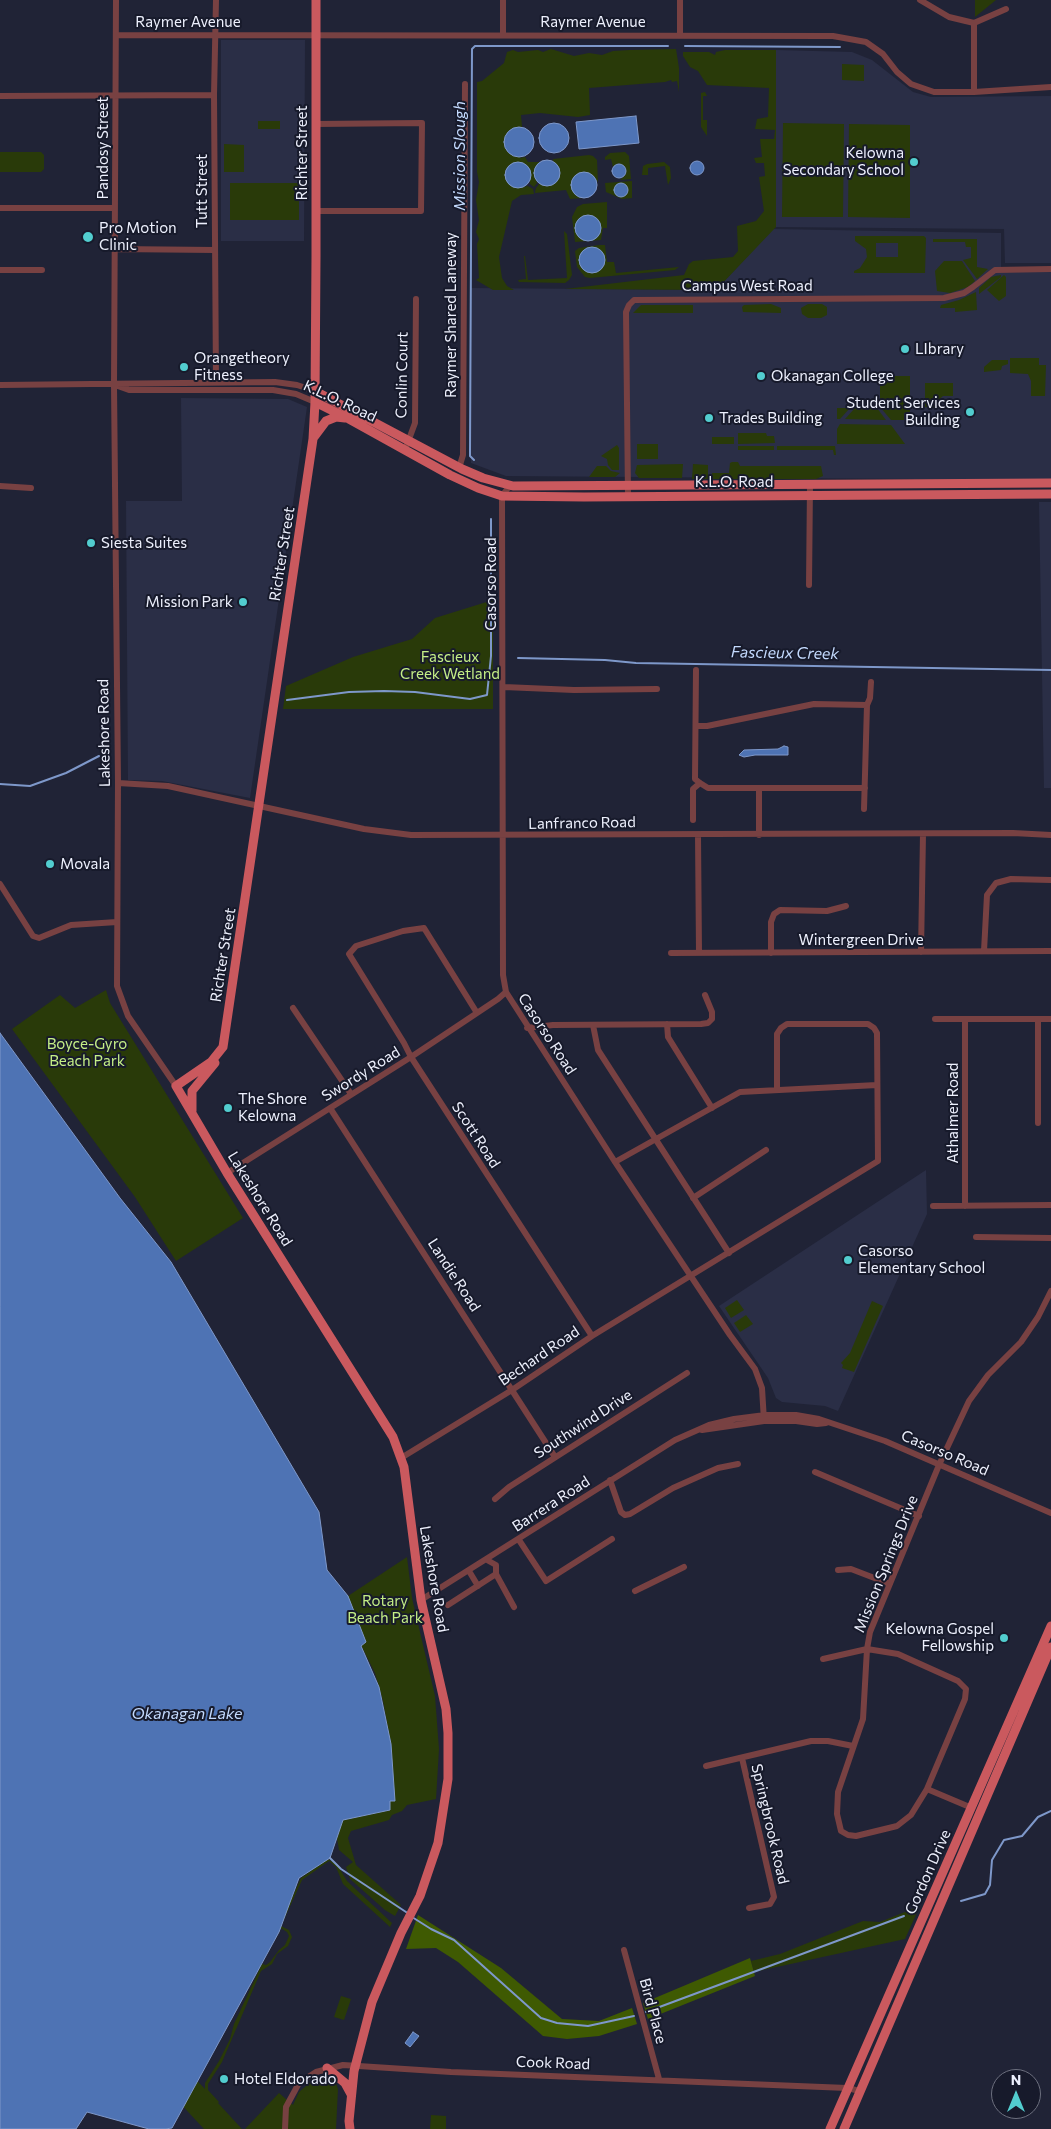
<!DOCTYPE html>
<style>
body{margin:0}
#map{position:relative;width:1051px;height:2129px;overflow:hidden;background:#202336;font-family:Commissioner,sans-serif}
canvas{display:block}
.north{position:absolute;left:991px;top:2069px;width:50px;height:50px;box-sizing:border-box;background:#171a2b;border:1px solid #6d707f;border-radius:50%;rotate:0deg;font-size:14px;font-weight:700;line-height:20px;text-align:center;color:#edf0fd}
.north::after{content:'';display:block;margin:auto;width:18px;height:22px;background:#52cdcf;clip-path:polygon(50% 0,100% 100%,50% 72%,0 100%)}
</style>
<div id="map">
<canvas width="1051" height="2129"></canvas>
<div class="north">N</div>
</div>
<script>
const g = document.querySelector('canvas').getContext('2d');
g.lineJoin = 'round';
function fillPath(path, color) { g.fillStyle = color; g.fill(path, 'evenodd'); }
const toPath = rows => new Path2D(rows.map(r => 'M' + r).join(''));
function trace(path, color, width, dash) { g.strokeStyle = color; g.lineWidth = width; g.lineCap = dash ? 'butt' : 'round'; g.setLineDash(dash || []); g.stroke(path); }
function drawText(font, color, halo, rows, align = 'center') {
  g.font = font + ' Commissioner,sans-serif'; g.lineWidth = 4; g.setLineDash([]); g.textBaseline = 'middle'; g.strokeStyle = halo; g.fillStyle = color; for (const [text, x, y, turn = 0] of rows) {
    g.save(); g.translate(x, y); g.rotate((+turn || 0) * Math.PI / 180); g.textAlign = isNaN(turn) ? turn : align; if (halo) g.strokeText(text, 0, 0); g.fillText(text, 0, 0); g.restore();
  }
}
fillPath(toPath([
 [221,40,305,40,304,241,221,241],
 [776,50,852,52,872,60,913,92,931,97,1051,96,1051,263,1005,263,1004,229,776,227],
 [773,229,1001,233,1001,270,1051,271,1051,480,506,476,471,463,471,288,716,290],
 [181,398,288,399,307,407,250,798,162,781,128,780,126,501,182,501],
 [1039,502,1051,502,1051,788,1044,788],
 [926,1170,927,1214,838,1411,825,1406,782,1402,776,1398,768,1378,719,1306]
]), '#2a2e46');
fillPath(toPath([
 [975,0,996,0,975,17],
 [551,49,574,56,589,53,602,55,613,51,630,50,676,49,679,68,679,92,677,81,672,82,671,80,665,82,589,88,590,115,578,117,540,113,521,115,522,127,519,127,520,158,525,157,528,162,540,162,535,176,537,183,534,187,530,184,530,169,520,162,512,164,523,187,528,186,533,189,534,194,521,195,512,201,499,257,502,278,507,286,514,290,493,290,476,280,479,278,477,244,479,239,476,232,479,220,476,200,479,182,477,172,477,82,482,81,504,63,507,52,513,50,518,52,538,50,543,52],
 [725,50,776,50,776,227,716,290,565,289,684,275,689,264,693,261,733,257,738,251,737,226,756,221,764,211,759,177,765,176,764,163,756,163,754,158,762,157,760,139,774,139,775,130,755,129,757,119,768,117,769,88,707,85,698,71,690,67,683,56,683,52,709,52,715,55,716,52],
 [842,64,864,65,864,81,842,80],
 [705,92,707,96,703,96,703,120,707,120,707,136,701,127,701,93],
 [258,121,280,121,280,129,258,129],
 [783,123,844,124,843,217,782,217],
 [849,124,910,125,910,218,848,217],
 [224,144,244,145,244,172,224,172],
 [0,152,41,152,44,155,44,169,41,172,0,172],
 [625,152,629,156,631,179,620,180,626,174,619,163,613,167,611,159,605,160,605,157,610,153],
 [589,155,593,156,597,160,598,182,593,176,572,180,571,185,577,196,583,198,570,199,566,190,535,193,536,188,540,183,544,185,560,175,559,167,553,161,553,159],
 [664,162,670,167,671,178,668,185,665,166,648,168,648,175,642,175,643,166,647,164],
 [632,181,632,198,622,199,606,192,605,183],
 [230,183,299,183,299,220,230,220],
 [607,202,607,228,603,228,601,240,575,242,572,217,577,207,583,204],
 [590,215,597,219,599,234,593,240],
 [564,231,567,234,572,275,569,280,565,283,519,282,518,280,526,279,524,256,525,256,528,280,567,278],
 [855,236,924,236,926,238,925,273,854,273,854,271,860,268,867,257,866,249,855,241],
 [876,243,898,243,898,257,876,257],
 [933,239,977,239,977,267,988,269,977,279,963,260,971,258,971,247,966,247,965,242,933,242],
 [599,245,605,245,607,262,614,262,616,273,679,267,675,270,590,278,585,277,577,267,575,251,579,248],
 [944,261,962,261,975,281,968,287,950,293,937,291,935,271],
 [1001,275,1001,277,979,294,979,288,991,277],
 [1004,275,1006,277,1006,296,999,301,987,290],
 [976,292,977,310,955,312,955,308,940,308,941,305,959,300],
 [771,304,781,308,781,313,743,312,742,307,744,305],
 [808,304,822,304,827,307,827,315,821,318,808,318,802,314,801,308],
 [641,305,693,305,693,313,633,313],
 [1010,358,1039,358,1039,365,1046,365,1045,396,1031,396,1031,381,1028,374,1010,373],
 [992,360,1008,360,1008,364,1002,366,1001,370,984,372,984,367],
 [880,376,910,376,910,413,904,413,904,420,891,420,880,407],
 [925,383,953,383,953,396,943,396,934,404,934,408,925,407],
 [837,408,850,408,840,419,837,419],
 [855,408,877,408,886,420,845,419],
 [840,424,891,425,905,444,837,444,837,429],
 [738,433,766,433,767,436,774,436,775,443,738,444],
 [712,437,734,437,734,444,712,444],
 [637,444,658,444,658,459,637,459],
 [617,445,619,448,619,470,612,470,608,465,607,459,601,456],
 [738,446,774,446,774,450,738,450],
 [777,446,835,446,836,455,834,455,833,450,777,450],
 [732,462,738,462,740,466,821,466,823,476,816,479,712,479,712,473,729,473,730,463],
 [683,464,682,478,639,478,635,473,637,465],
 [693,464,708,465,708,479,692,479],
 [597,466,606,466,611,471,620,473,615,477,589,477],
 [493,600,493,709,283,709,286,686,353,657,412,639,435,618],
 [106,990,110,1003,243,1218,176,1261,135,1197,12,1029,60,995,75,1008],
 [737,1300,744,1310,731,1318,725,1308],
 [872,1301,883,1306,854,1372,842,1368,843,1365,841,1363,850,1353],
 [746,1315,753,1324,740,1332,734,1323],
 [407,1557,412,1598,435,1696,439,1749,436,1799,407,1805,402,1811,392,1815,389,1820,351,1831,348,1838,356,1865,401,1905,395,1916,385,1910,350,1879,346,1867,353,1862,339,1850,337,1838,338,1829,343,1820,390,1810,390,1801,394,1801,391,1744,383,1701,375,1673,361,1645,354,1614,348,1596],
 [328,1859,338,1866,347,1881,392,1923,390,1927,343,1884,336,1867,329,1861,302,1880,281,1926,289,1930,292,1937,288,1946,277,1954,272,1964,261,1971,222,2062,208,2084,208,2090,219,2102,218,2103,242,2129,204,2129,150,2071,167,2049,205,2089,205,2083,219,2061,230,2039,234,2024,262,1964,266,1965,270,1962,279,1950,285,1945,289,1936,287,1932,279,1927,301,1878],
 [920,1906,905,1939,754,1972,751,1961,780,1954,863,1921,880,1922],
 [341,1996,351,1999,344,2020,334,2017],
 [324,2076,334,2078,338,2089,336,2129,245,2129,279,2093,293,2105,299,2092,312,2081],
 [431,2115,446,2116,446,2129,430,2129]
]), '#293a09');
fillPath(toPath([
 [418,1915,501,1968,562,2019,599,2021,632,2008,637,2024,599,2036,567,2039,543,2036,458,1962,436,1948,406,1949],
 [750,1958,755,1976,648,2019,643,2003]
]), '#3f5a02');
const water = toPath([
 [636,116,639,143,579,149,576,122,636,116],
 '539 138a15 15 0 1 1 30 0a15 15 0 1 1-30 0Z',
 '504 142a15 15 0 1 1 30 0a15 15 0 1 1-30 0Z',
 '534 173a13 13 0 1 1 26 0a13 13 0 1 1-26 0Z',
 '690 168a7 7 0 1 1 14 0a7 7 0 1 1-14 0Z',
 '505 175a13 13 0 1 1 26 0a13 13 0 1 1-26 0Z',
 '612 171a7 7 0 1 1 14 0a7 7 0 1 1-14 0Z',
 '571 185a13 13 0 1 1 26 0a13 13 0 1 1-26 0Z',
 '614 190a7 7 0 1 1 14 0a7 7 0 1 1-14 0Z',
 '575 228a13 13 0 1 1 26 0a13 13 0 1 1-26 0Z',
 '579 260a13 13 0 1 1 26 0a13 13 0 1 1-26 0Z',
 [784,746,788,747,788,755,755,755,744,757,739,755,744,750,778,749,784,746],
 [0,1033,120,1198,171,1262,319,1512,327,1570,348,1596,366,1642,361,1646,379,1687,391,1744,395,1801,390,1801,390,1810,343,1820,330,1858,299,1878,279,1932,172,2128,165,2129,149,2129,87,2112,76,2129,0,2129,0,1033],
 [413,2032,419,2036,410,2047,405,2043,413,2032]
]);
fillPath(water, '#4e73b4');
trace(water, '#7e98ca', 1);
trace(toPath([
 [685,46,840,47],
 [474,460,470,456,470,449,472,49,475,46,668,46],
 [491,580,491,519],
 [518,658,605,660,636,663,1051,670],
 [287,700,349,692,384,691,415,692,470,699,487,695,491,656,491,610],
 [0,784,30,786,66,773,99,756],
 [330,1858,341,1869,409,1914],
 [961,1901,985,1894,990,1885,992,1860,1004,1840,1022,1836,1038,1817,1051,1811],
 [412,1917,431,1929,454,1940,541,2018,557,2023,588,2026,634,2016],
 [646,2012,904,1916]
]), '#7e98ca', 2);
trace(toPath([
 [116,0,114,385,118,783,117,986,128,1016,176,1086],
 [216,0,214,95,216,382],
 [503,0,503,34],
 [920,0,949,17,974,23,974,92],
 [974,23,1006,9],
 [116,35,833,36,866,42,883,54,897,72,911,84,934,92,974,92,1051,87],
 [680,35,680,0],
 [0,96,214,95],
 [0,208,115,208],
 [316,211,421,211,422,123,316,124],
 [115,249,215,250],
 [0,270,42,270],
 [0,385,275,382,297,385,315,391],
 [115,385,129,390,273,390,296,394,315,402],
 [405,450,415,423,416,299],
 [459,468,463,455,465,84],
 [0,486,31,488],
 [513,486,508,488,502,496,503,975,506,992,615,1162,730,1335,755,1369,762,1388,764,1421],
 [628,497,626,312,629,305,634,300,944,298,964,293,973,287,995,270,1051,269],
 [809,585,810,484],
 [696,670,695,779,700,783,708,788,865,788],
 [504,687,574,690,657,689],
 [696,726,707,726,814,704,867,705],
 [118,783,168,786,364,829,411,835,1013,833,1051,835],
 [864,809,867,705,870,698,871,682],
 [693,820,693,789,700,783],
 [698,835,699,953],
 [759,835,759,789],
 [0,884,33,936,39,938,71,925,117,922],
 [984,951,987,895,996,883,1011,879,1051,880],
 [921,952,923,834],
 [671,953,1051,951],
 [771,953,771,922,774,914,780,910,827,911,846,906],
 [293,1008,351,1094],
 [477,1013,424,928,403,931,356,946,349,954,404,1043,411,1057,592,1336],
 [935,1019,1051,1019],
 [965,1019,965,1206],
 [1038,1019,1038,1123],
 [667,1024,668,1037,712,1108],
 [593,1025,598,1050,729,1253],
 [527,1028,553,1025,701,1024,708,1023,712,1019,712,1012,705,995],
 [330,1108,555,1457],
 [615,1162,740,1092,877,1085],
 [227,1173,411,1057,498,999,506,992],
 [693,1198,766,1150],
 [933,1206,1051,1205],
 [976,1237,1051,1238],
 [702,1430,764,1421,796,1421,817,1424,826,1423],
 [401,1458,512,1390,592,1336,878,1161,877,1033,874,1028,868,1024,787,1024,781,1028,777,1034,777,1090],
 [815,1472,919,1516],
 [610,1480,621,1512,625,1515,630,1514,673,1488,718,1468,738,1464],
 [495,1499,509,1487,687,1373],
 [519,1540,546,1581,612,1539],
 [487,1560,496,1565,496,1574,514,1607],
 [838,1570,851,1569,890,1584],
 [469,1571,478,1586],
 [635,1591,684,1567],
 [421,1600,675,1440,709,1425,734,1419,765,1415,796,1415,819,1419,885,1441,1051,1513],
 [448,1605,496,1574],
 [823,1659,867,1649,898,1654,958,1681,966,1689,965,1699,927,1789,911,1815,897,1826,856,1836,848,1835,841,1831,837,1814,838,1792,863,1719,867,1649,870,1632,939,1465,969,1401,988,1375,1021,1342,1038,1317,1051,1291],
 [742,1758,774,1897,770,1904,749,1908],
 [706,1766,811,1741,828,1741,853,1746],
 [927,1789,972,1808],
 [624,1950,659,2079],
 [285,2129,286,2107,299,2083,316,2072,343,2065,451,2072,847,2088,860,2091]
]), '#784142', 6);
trace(toPath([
 [316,0,316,256,315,402,313,439,223,1047,211,1062,176,1086,227,1173,393,1437,404,1467,421,1600,446,1709,448,1733,448,1779,438,1843,420,1896,401,1933,372,2002,354,2071,349,2121,350,2129],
 [315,391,462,469,483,478,513,486,1051,483],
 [315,402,349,419,450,475,478,488,502,496,584,497,1051,494],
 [314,437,326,421,336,417,345,418],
 [192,1111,192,1091,215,1063],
 [327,2068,345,2083,351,2094],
 [830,2129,1051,1626],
 [844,2129,1051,1647]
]), '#ca595e', 9);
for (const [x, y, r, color] of [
 [914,162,5,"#52cdcf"],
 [88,237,6,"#52cdcf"],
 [905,349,5,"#52cdcf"],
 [184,367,5,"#52cdcf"],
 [761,376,5,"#52cdcf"],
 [970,412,5,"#52cdcf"],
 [709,418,5,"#52cdcf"],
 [91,543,5,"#52cdcf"],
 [243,602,5,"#52cdcf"],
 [50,864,5,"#52cdcf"],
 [228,1108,5,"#52cdcf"],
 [848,1260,5,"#52cdcf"],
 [1004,1638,5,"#52cdcf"],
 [224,2079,5,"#52cdcf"]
]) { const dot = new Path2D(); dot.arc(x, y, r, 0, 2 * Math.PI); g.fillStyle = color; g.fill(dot); trace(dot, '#171a2b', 2); }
drawText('15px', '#edf0fd', '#171a2b', [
 ["Raymer Avenue",188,22],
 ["Raymer Avenue",593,22],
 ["Pandosy Street",103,148,-90],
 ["Richter Street",302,153,-90],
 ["Tutt Street",202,191,-90],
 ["Campus West Road",747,286],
 ["Raymer Shared Laneway",451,315,-90],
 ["Conlin Court",402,375,-89],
 ["K.L.O. Road",340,401,25],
 ["K.L.O. Road",734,482],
 ["Richter Street",282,554,-81],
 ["Casorso Road",491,584,-90],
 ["Lakeshore Road",104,733,-91],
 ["Lanfranco Road",582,823,-1],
 ["Wintergreen Drive",861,940],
 ["Richter Street",223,955,-81],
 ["Casorso Road",547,1034,57],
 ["Swordy Road",361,1074,-32],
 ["Athalmer Road",953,1113,-90],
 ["Scott Road",476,1135,57],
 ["Lakeshore Road",260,1199,58],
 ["Landie Road",454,1275,57],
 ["Bechard Road",539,1356,-34],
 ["Southwind Drive",583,1424,-33],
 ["Casorso Road",945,1453,23],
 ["Barrera Road",551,1504,-33],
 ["Mission Springs Drive",886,1564,-68],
 ["Lakeshore Road",434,1579,80],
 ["Springbrook Road",770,1824,77],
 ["Gordon Drive",928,1872,-66],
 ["Bird Place",653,2011,75],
 ["Cook Road",553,2063,2]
]);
drawText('15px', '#edf0fd', '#171a2b', [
 ["Kelowna",904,153,"right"],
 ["Secondary School",904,170,"right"],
 ["Pro Motion",99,228],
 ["Clinic",99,245],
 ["LIbrary",915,349],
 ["Orangetheory",194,358],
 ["Fitness",194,375],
 ["Okanagan College",771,376],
 ["Student Services",960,403,"right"],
 ["Building",960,420,"right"],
 ["Trades Building",719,418],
 ["Siesta Suites",101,543],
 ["Mission Park",233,602,"right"],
 ["Movala",60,864],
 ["The Shore",238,1099],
 ["Kelowna",238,1116],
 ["Casorso",858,1251],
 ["Elementary School",858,1268],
 ["Kelowna Gospel",994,1629,"right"],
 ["Fellowship",994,1646,"right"],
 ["Hotel Eldorado",234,2079]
], 'left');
drawText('15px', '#c4ee86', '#171a2b', [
 ["Fascieux",450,657],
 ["Creek Wetland",450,674],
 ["Boyce-Gyro",87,1044],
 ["Beach Park",87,1061],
 ["Rotary",385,1601],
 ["Beach Park",385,1618]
]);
drawText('italic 16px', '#c3d9fd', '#171a2b', [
 ["Mission Slough",460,156,-90],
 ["Fascieux Creek",785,653,1],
 ["Okanagan Lake",187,1714]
]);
</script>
